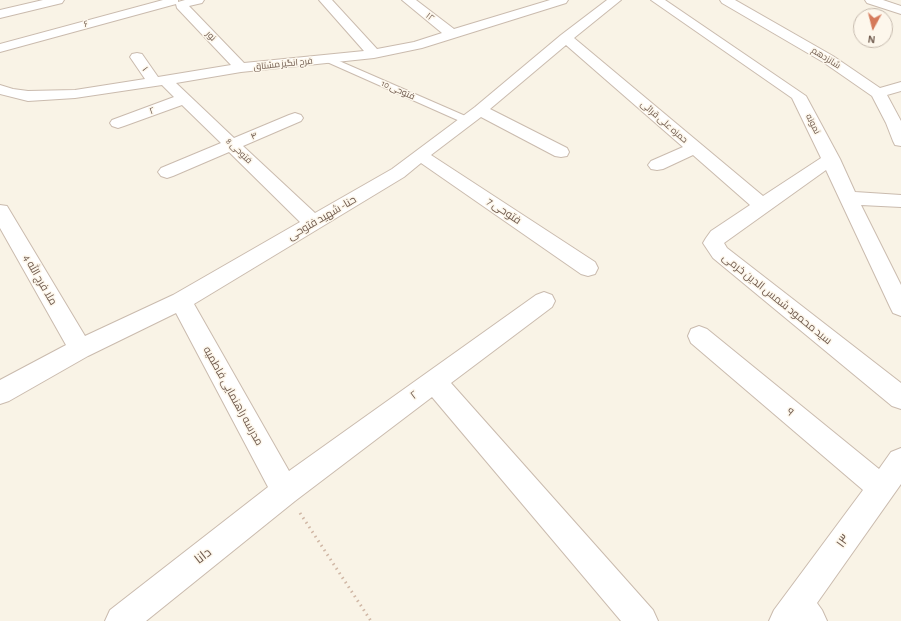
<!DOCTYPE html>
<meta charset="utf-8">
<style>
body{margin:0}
#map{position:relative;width:901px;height:621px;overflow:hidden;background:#f9f3e6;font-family:"Alegreya Sans",sans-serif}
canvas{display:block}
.north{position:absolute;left:853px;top:8px;width:40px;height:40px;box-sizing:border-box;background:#fdf7ec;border:1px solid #c5b9ad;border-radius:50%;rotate:187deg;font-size:11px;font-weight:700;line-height:16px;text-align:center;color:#705b4e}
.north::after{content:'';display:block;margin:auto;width:14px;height:18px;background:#d57a5a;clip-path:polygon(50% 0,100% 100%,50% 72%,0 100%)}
</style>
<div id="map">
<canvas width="901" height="621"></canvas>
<div class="north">N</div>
</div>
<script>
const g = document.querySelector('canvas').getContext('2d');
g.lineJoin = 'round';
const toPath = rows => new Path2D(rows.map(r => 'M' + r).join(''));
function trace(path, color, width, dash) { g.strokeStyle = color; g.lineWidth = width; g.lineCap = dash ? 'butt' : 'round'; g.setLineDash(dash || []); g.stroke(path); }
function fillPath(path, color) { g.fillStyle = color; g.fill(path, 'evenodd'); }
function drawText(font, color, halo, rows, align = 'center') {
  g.font = font + ' "Alegreya Sans",Cairo,sans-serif'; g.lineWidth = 3; g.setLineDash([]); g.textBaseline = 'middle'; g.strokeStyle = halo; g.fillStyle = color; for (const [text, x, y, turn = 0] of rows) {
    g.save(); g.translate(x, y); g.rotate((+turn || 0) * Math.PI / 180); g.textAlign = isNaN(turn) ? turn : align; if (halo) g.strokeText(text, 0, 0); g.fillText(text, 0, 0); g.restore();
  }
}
const service = toPath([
 [330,57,470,118,471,120,470,122,462,122,327,62,326,60,327,58,330,57]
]);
const minor = toPath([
 [43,0,64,0,62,3,0,18,0,10,43,0],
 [163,0,178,0,178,2,185,0,204,0,202,3,189,6,244,63,364,51,319,0,332,0,377,49,414,42,442,33,402,0,416,0,454,29,550,0,568,0,566,3,422,48,374,58,241,72,176,83,234,138,289,115,295,113,301,115,303,118,301,121,243,146,315,213,392,169,475,107,561,35,607,0,621,0,574,38,763,196,821,158,792,98,651,0,665,0,806,96,840,159,855,192,901,195,901,207,861,205,901,285,901,316,893,313,890,307,826,170,724,243,727,248,901,383,901,409,892,406,713,258,703,243,706,238,711,231,750,205,693,155,663,169,657,170,651,169,648,165,651,161,683,147,566,45,490,109,567,148,569,152,567,156,561,157,555,156,481,117,431,155,595,262,598,268,595,274,588,276,581,274,421,163,404,177,194,304,289,471,536,295,544,292,552,295,555,301,552,307,451,383,653,610,658,621,621,621,432,397,295,501,146,621,105,621,110,610,268,487,176,313,88,356,9,401,0,404,0,380,66,345,0,228,0,205,7,206,85,336,173,295,300,222,229,152,173,176,167,178,161,176,158,172,161,168,221,143,182,105,124,126,118,128,112,126,110,123,112,120,174,97,162,85,75,98,28,101,0,94,0,85,13,89,28,91,75,90,145,79,130,57,132,54,137,53,142,54,158,77,231,65,177,8,176,4,0,52,0,44,163,0],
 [720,0,735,0,833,56,880,88,901,82,901,91,887,95,901,121,901,146,895,145,893,141,886,123,872,96,823,62,722,3,720,0],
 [865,0,883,0,901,6,901,14,867,3,865,0],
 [699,326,707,329,879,469,891,452,901,448,901,484,817,603,822,610,827,621,769,621,774,610,863,490,691,343,688,336,691,329,699,326]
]);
trace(service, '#cabbae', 2);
trace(minor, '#cabbae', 2);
trace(toPath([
 [300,513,371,621]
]), '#d0b7a5', 3, [1.5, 4]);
fillPath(service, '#fff');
fillPath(minor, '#fff');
drawText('9px', '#705b4e', '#fdf7ec', [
 ["۱۲",430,17,38],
 ["۶",86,24,-16],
 ["نور",211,36,46],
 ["شانزدهم",826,58,32],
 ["فرح انگیز مشتاق",283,64,-6],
 ["۱",145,69,53],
 ["فتوحی 10",398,90,24],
 ["۲",152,111,-20],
 ["حمزه علی قرائی",664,122,41],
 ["نمونه",813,124,63],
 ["۴",254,136,-23],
 ["فتوحی 8",239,151,44]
]);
drawText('11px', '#705b4e', '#fdf7ec', [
 ["فتوحی 7",504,211,34],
 ["حنا- شهید فتوحی",322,218,-30],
 ["4 ملا فرج الله",40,280,60],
 ["سید محمود شمس الدین خرمی",777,299,39],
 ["۲",414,395,-37],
 ["مدرسه راهنمایی فاطمیه",233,396,61],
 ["۹",790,412,40]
]);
drawText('13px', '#705b4e', '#fdf7ec', [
 ["۱۳",843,541,-54],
 ["دانا",203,556,-38]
]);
</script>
